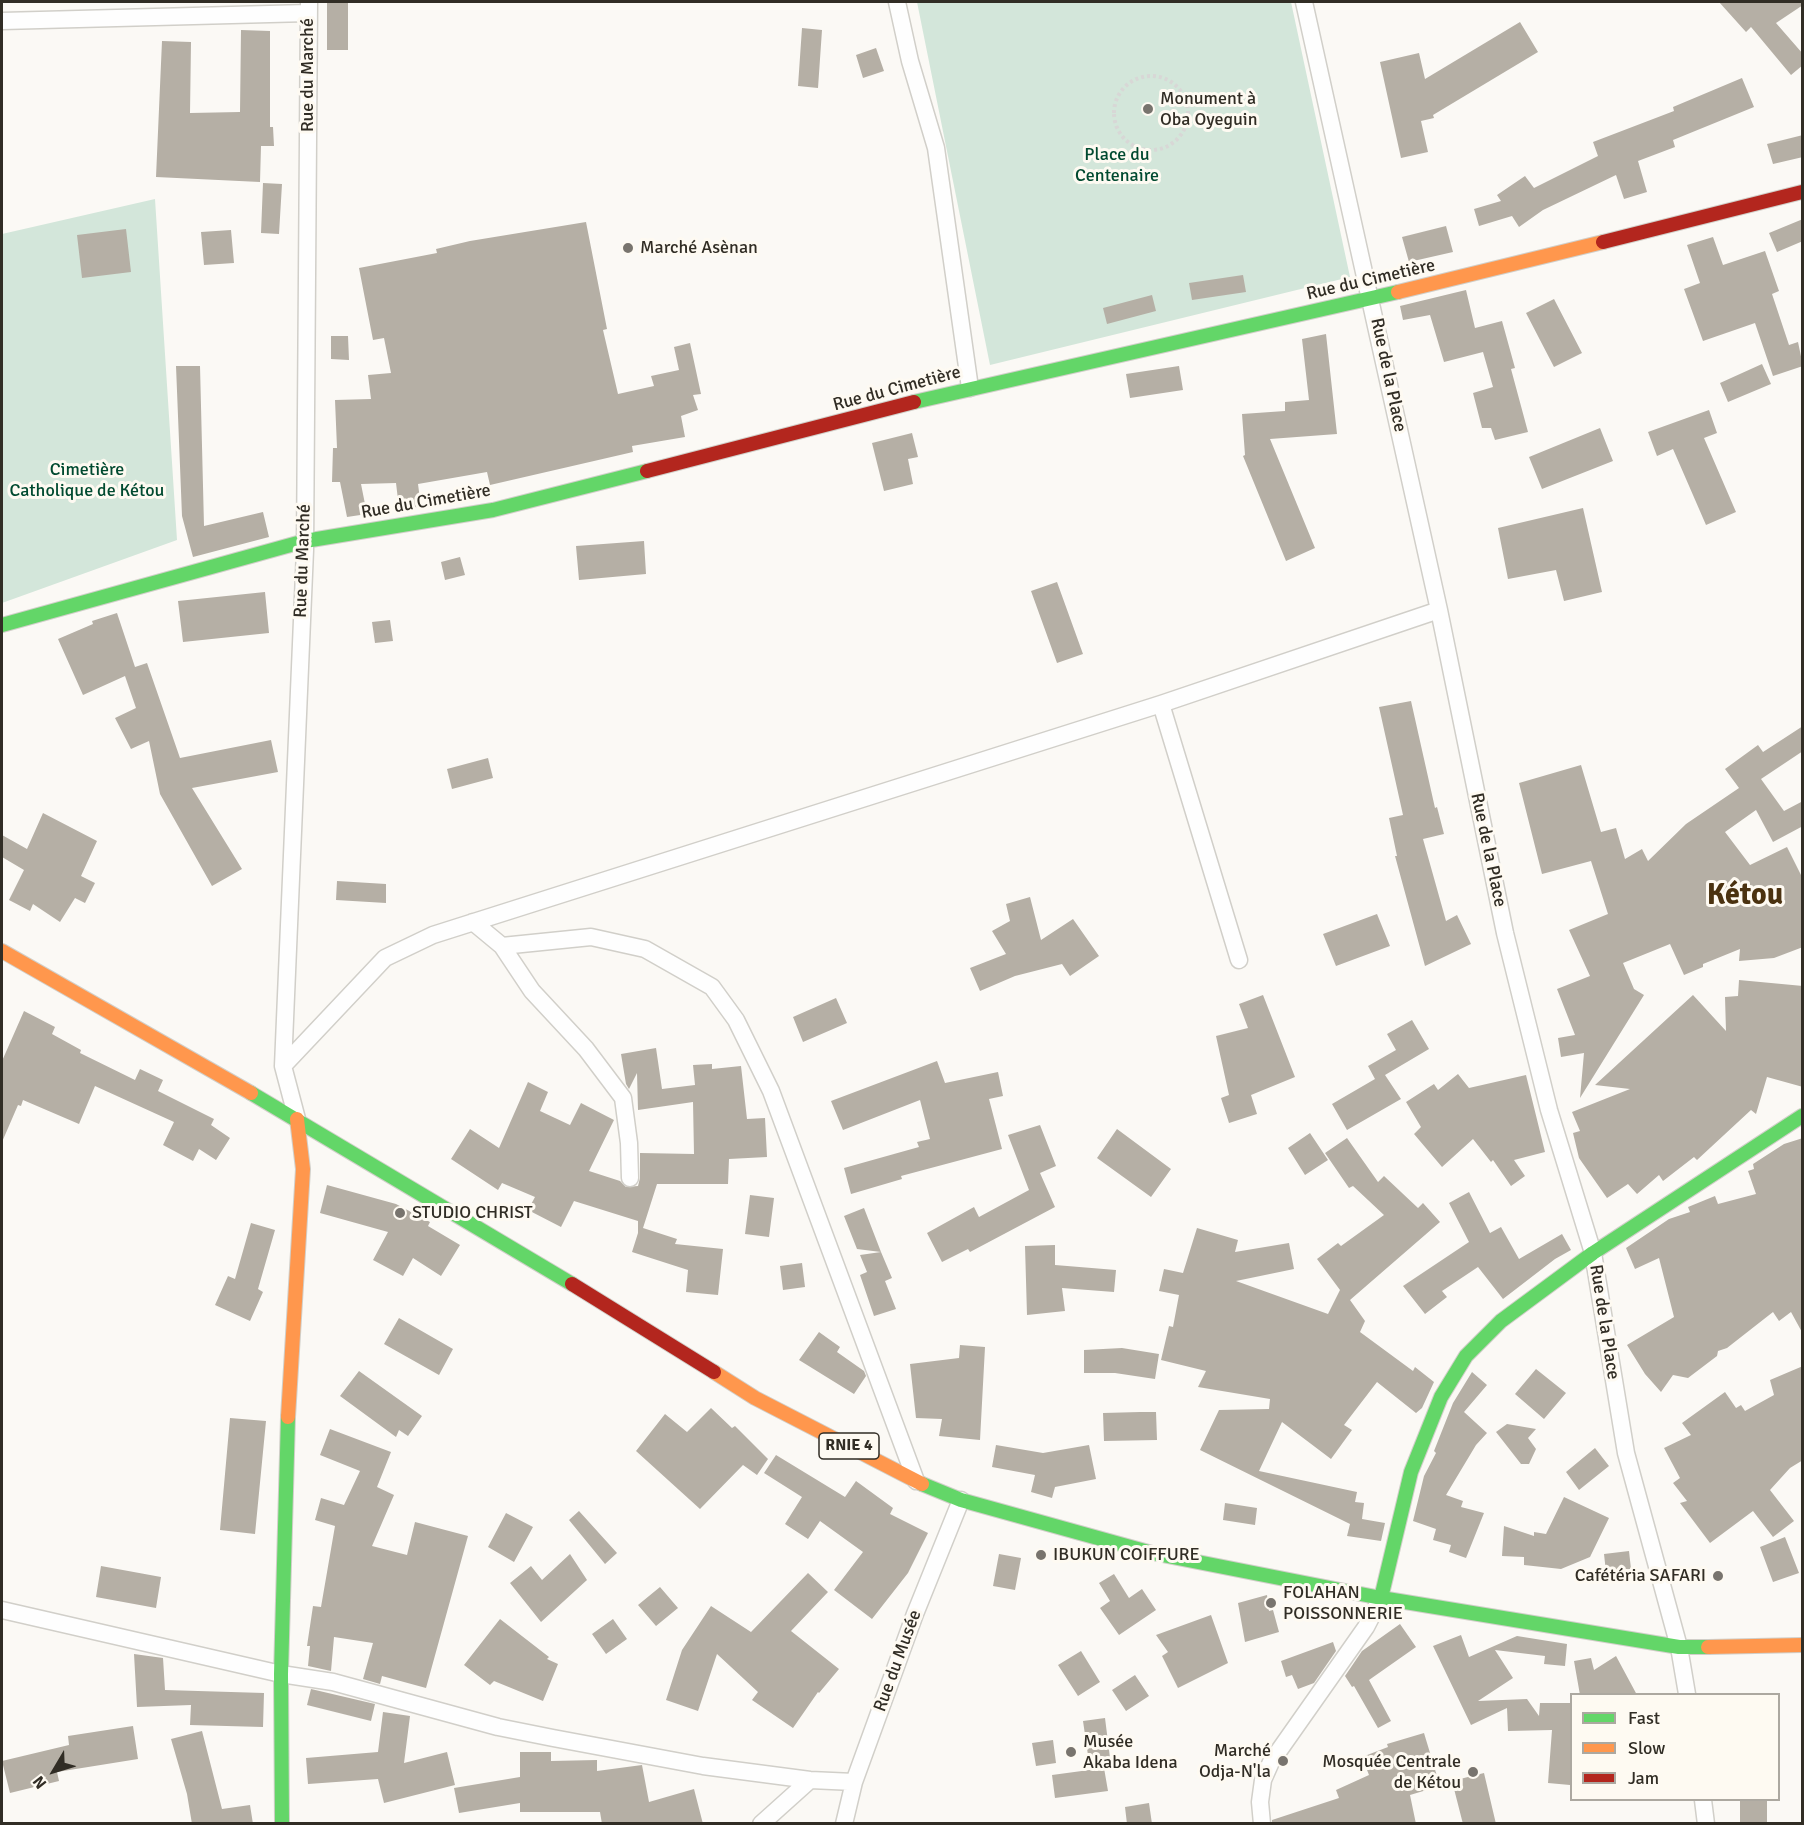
<!DOCTYPE html>
<meta charset="utf-8">
<style>
body{margin:0}
#map{position:relative;width:1804px;height:1825px;overflow:hidden;background:#fbf9f5;font-family:Signika,sans-serif}
canvas{display:block}
.frame{position:absolute;inset:0;border:3px solid #312d25;pointer-events:none}
.legend{position:absolute;left:1570px;top:1693px;width:210px;height:108px;box-sizing:border-box;background:#fefaf2;border:2px solid #aca8a0;margin:0;padding:8px 10px;list-style:none;font-size:18px;color:#312d25}
.legend li{display:flex;align-items:center;gap:12px;height:30px}
.legend b{width:30px;border:2px solid #aca8a0}
.north{position:absolute;left:24px;top:1741px;width:60px;height:60px;-webkit-text-stroke:4px #fefaf2;paint-order:stroke;rotate:232deg;font-size:16px;font-weight:700;line-height:24px;text-align:center;color:#312d25}
.north::after{content:'';display:block;margin:auto;width:21px;height:27px;background:#312d25;clip-path:polygon(50% 0,100% 100%,50% 72%,0 100%)}
</style>
<div id="map">
<canvas width="1804" height="1825"></canvas>
<div class="frame"></div>
<ul class="legend">
<li><b style="height:8px;background:#63d668"></b>Fast</li>
<li><b style="height:8px;background:#ff974d"></b>Slow</li>
<li><b style="height:8px;background:#b3261e"></b>Jam</li>
</ul>
<div class="north">N</div>
</div>
<script>
const g = document.querySelector('canvas').getContext('2d');
g.lineJoin = 'round';
function fillPath(path, color) { g.fillStyle = color; g.fill(path, 'evenodd'); }
const toPath = rows => new Path2D(rows.map(r => 'M' + r).join(''));
function trace(path, color, width, dash) { g.strokeStyle = color; g.lineWidth = width; g.lineCap = dash ? 'butt' : 'round'; g.setLineDash(dash || []); g.stroke(path); }
function drawText(font, color, halo, rows, align = 'center') {
  g.font = font + ' Signika,sans-serif'; g.lineWidth = 6; g.setLineDash([]); g.textBaseline = 'middle'; g.strokeStyle = halo; g.fillStyle = color; for (const [text, x, y, turn = 0] of rows) {
    g.save(); g.translate(x, y); g.rotate((+turn || 0) * Math.PI / 180); g.textAlign = isNaN(turn) ? turn : align; if (halo) g.strokeText(text, 0, 0); g.fillText(text, 0, 0); g.restore();
  }
}
fillPath(toPath([
 [917,2,1291,2,1350,277,990,365],
 [155,199,177,540,2,603,2,234]
]), '#d3e6da');
fillPath(toPath([
 [327,2,348,3,348,50,327,50],
 [1719,2,1803,2,1803,5,1776,23,1803,54,1803,65,1791,75,1751,27,1746,32],
 [1520,22,1538,52,1433,115,1434,118,1421,121,1428,152,1401,158,1380,62,1419,53,1425,79],
 [802,28,822,30,818,88,798,86],
 [241,30,270,31,270,127,273,127,274,146,261,146,260,182,156,177,162,41,191,42,190,113,240,112],
 [876,48,884,71,863,78,856,55],
 [1742,78,1754,107,1673,140,1675,147,1638,161,1647,192,1624,199,1616,175,1543,210,1519,227,1512,216,1479,226,1474,209,1501,201,1497,195,1525,176,1534,188,1598,156,1593,142,1674,111,1673,107],
 [1803,135,1803,157,1773,164,1767,144],
 [263,183,282,184,279,234,261,233],
 [1803,219,1803,241,1777,252,1769,233],
 [586,222,607,329,603,330,618,394,654,386,651,376,679,370,674,347,690,343,701,394,693,395,698,410,681,416,685,437,632,446,633,452,490,485,487,472,418,484,421,507,399,508,396,483,361,484,367,514,347,517,340,482,332,482,333,448,337,448,335,400,371,399,368,375,391,373,384,338,373,340,359,268,437,253,436,249,470,241],
 [1446,226,1453,252,1409,262,1402,237],
 [126,229,131,272,82,278,77,235],
 [231,230,234,263,204,265,201,232],
 [1713,237,1723,265,1765,251,1779,291,1772,294,1789,345,1798,342,1803,366,1773,376,1755,323,1703,341,1684,289,1700,283,1687,245],
 [1243,275,1246,292,1192,300,1189,283],
 [1466,290,1475,328,1502,321,1515,368,1511,369,1528,432,1495,440,1491,428,1482,428,1473,393,1493,387,1483,352,1444,362,1430,315,1403,320,1400,306],
 [1152,295,1156,311,1107,324,1103,308],
 [1554,299,1582,353,1554,367,1526,313],
 [1326,334,1337,434,1270,439,1315,548,1286,561,1243,456,1245,455,1242,414,1285,411,1285,402,1309,400,1302,339],
 [331,336,348,336,349,360,331,359],
 [1762,364,1771,384,1728,402,1720,383],
 [176,366,200,366,204,526,263,512,269,537,193,557,182,516],
 [1179,366,1183,390,1130,398,1126,374],
 [1709,410,1717,433,1704,438,1736,512,1706,525,1673,449,1657,456,1648,432],
 [1600,428,1613,461,1542,489,1529,457],
 [912,433,918,457,908,459,913,484,884,491,872,443],
 [1583,508,1602,592,1564,601,1556,570,1508,579,1498,528],
 [644,541,646,574,579,580,576,546],
 [460,557,465,575,445,580,441,562],
 [1057,582,1083,654,1057,663,1031,591],
 [265,592,269,633,183,642,178,601],
 [117,613,135,667,147,663,180,758,271,740,278,772,192,788,242,869,212,886,160,794,149,741,131,749,115,718,136,708,125,676,83,695,58,639,93,624,92,621],
 [390,620,393,641,375,643,372,622],
 [1411,701,1435,808,1437,807,1444,834,1423,839,1446,921,1457,915,1471,944,1425,966,1395,856,1397,856,1389,818,1403,815,1379,707],
 [1803,726,1803,751,1761,779,1784,811,1803,801,1803,826,1773,842,1756,810,1725,832,1750,865,1787,847,1803,879,1803,947,1774,958,1739,961,1740,949,1703,964,1703,967,1684,975,1670,944,1623,963,1634,989,1644,995,1580,1098,1584,1053,1561,1057,1558,1038,1575,1035,1557,989,1590,976,1569,930,1608,914,1591,861,1542,874,1519,783,1581,765,1601,832,1616,828,1625,859,1642,849,1648,861,1686,824,1739,788,1725,769,1758,745,1763,752],
 [488,758,493,778,452,789,447,769],
 [43,813,97,841,81,876,95,883,85,903,75,898,60,922,33,904,30,911,9,900,24,870,2,857,2,835,27,849],
 [337,881,386,884,386,903,336,900],
 [1030,897,1041,940,1073,919,1099,956,1070,976,1062,964,1015,976,980,991,970,968,1006,954,992,931,1010,921,1006,904],
 [1377,914,1390,946,1336,966,1323,934],
 [1739,980,1803,986,1803,1087,1767,1077,1756,1114,1751,1110,1697,1160,1694,1157,1663,1181,1659,1175,1637,1194,1628,1184,1607,1198,1579,1158,1573,1133,1580,1131,1572,1112,1630,1089,1595,1085,1693,995,1726,1031,1725,997,1738,996],
 [1263,995,1295,1077,1251,1095,1257,1114,1229,1123,1221,1098,1229,1095,1216,1036,1248,1028,1239,1004],
 [836,998,847,1023,803,1042,793,1017],
 [24,1011,55,1027,52,1034,81,1050,80,1053,135,1080,140,1069,163,1080,158,1091,214,1119,211,1125,230,1138,216,1160,199,1149,193,1161,163,1145,174,1122,95,1086,79,1124,23,1100,21,1106,18,1105,2,1142,2,1061],
 [1412,1020,1429,1049,1385,1075,1401,1099,1347,1130,1332,1104,1375,1079,1368,1066,1396,1050,1387,1034],
 [656,1048,662,1089,695,1085,693,1065,712,1064,712,1069,741,1066,747,1119,765,1118,767,1157,729,1159,728,1184,657,1184,643,1228,677,1239,675,1244,723,1249,718,1295,686,1292,688,1270,632,1252,638,1233,638,1221,574,1201,561,1227,528,1210,535,1197,502,1183,498,1190,451,1159,470,1129,499,1148,528,1082,548,1092,540,1111,570,1125,581,1103,614,1120,589,1171,620,1181,626,1187,638,1186,640,1178,640,1153,694,1154,693,1102,638,1110,637,1073,629,1089,626,1084,621,1054],
 [937,1061,945,1083,998,1072,1003,1096,989,1099,1002,1149,901,1176,902,1179,851,1194,844,1168,919,1147,917,1142,930,1139,920,1100,843,1130,831,1101],
 [1458,1074,1469,1088,1526,1075,1545,1152,1514,1160,1525,1176,1511,1186,1493,1160,1491,1162,1473,1139,1442,1167,1414,1134,1421,1127,1406,1102,1434,1084,1438,1090],
 [1040,1125,1056,1166,1040,1173,1055,1207,970,1252,968,1249,942,1262,927,1233,974,1207,979,1217,1029,1190,1008,1135],
 [1117,1129,1171,1169,1151,1197,1097,1158],
 [1310,1133,1328,1160,1305,1175,1288,1148],
 [1347,1138,1378,1182,1384,1176,1418,1208,1423,1203,1440,1222,1350,1300,1365,1321,1360,1332,1413,1371,1415,1367,1434,1382,1422,1408,1416,1413,1377,1382,1344,1425,1352,1430,1331,1459,1282,1422,1259,1471,1357,1492,1355,1502,1364,1503,1362,1519,1385,1523,1381,1541,1347,1536,1350,1524,1200,1450,1219,1410,1269,1409,1270,1399,1198,1387,1206,1371,1161,1360,1169,1326,1173,1327,1179,1295,1159,1291,1164,1269,1183,1273,1197,1228,1238,1240,1235,1252,1289,1243,1294,1269,1236,1281,1328,1314,1340,1290,1317,1259,1338,1243,1341,1246,1384,1215,1353,1186,1349,1188,1325,1153],
 [1803,1138,1803,1334,1791,1312,1779,1321,1773,1312,1727,1348,1718,1351,1717,1356,1688,1378,1673,1375,1661,1392,1645,1374,1627,1345,1674,1317,1659,1258,1635,1269,1626,1248,1669,1219,1690,1212,1688,1207,1715,1196,1718,1204,1756,1194,1748,1171,1754,1169,1753,1164,1784,1144],
 [327,1185,396,1204,430,1222,428,1226,460,1245,441,1276,413,1258,403,1276,373,1260,388,1232,320,1213],
 [1469,1192,1490,1233,1501,1227,1519,1259,1562,1234,1571,1250,1555,1259,1503,1299,1478,1267,1442,1291,1447,1297,1425,1314,1403,1286,1469,1242,1449,1203],
 [750,1195,774,1198,769,1237,745,1234],
 [864,1208,881,1252,857,1249,844,1216],
 [251,1223,275,1230,258,1289,263,1292,250,1321,215,1305,228,1276,235,1279],
 [1055,1245,1055,1265,1116,1270,1114,1292,1062,1288,1065,1311,1027,1315,1025,1246],
 [881,1252,892,1278,885,1281,896,1309,874,1316,860,1275,867,1272,860,1255],
 [802,1263,805,1287,783,1290,780,1266],
 [399,1318,453,1349,439,1375,384,1344],
 [819,1332,840,1347,837,1352,864,1371,866,1376,854,1394,799,1360],
 [960,1345,985,1347,980,1440,939,1436,942,1419,916,1418,910,1364,959,1358],
 [1122,1348,1159,1354,1155,1379,1115,1373,1084,1373,1084,1350],
 [1803,1366,1803,1460,1790,1468,1770,1490,1794,1521,1773,1537,1753,1511,1710,1543,1680,1503,1687,1501,1673,1483,1680,1478,1664,1448,1691,1435,1682,1423,1725,1392,1736,1408,1741,1405,1745,1411,1774,1395,1770,1380],
 [1536,1369,1566,1393,1544,1419,1515,1394],
 [359,1371,422,1416,408,1436,399,1430,396,1437,340,1396],
 [1472,1372,1487,1385,1464,1412,1487,1433,1476,1445,1446,1495,1463,1501,1461,1507,1484,1513,1466,1558,1449,1552,1451,1545,1433,1540,1436,1529,1413,1521,1424,1476,1436,1453,1434,1451,1453,1403],
 [711,1408,732,1428,735,1426,768,1459,757,1475,743,1465,700,1509,636,1451,665,1414,687,1432],
 [1140,1412,1156,1412,1157,1440,1104,1441,1103,1413],
 [230,1418,266,1421,255,1534,220,1530],
 [1507,1424,1536,1429,1528,1438,1536,1449,1529,1464,1521,1464,1496,1432],
 [330,1429,391,1452,377,1487,394,1495,372,1546,407,1555,415,1522,468,1536,426,1688,382,1676,380,1684,363,1679,373,1643,334,1637,331,1671,308,1666,310,1646,307,1646,313,1606,321,1607,335,1526,315,1520,321,1498,344,1505,360,1471,320,1455],
 [996,1445,1043,1453,1089,1445,1096,1479,1055,1487,1052,1498,1031,1492,1035,1475,992,1467],
 [1595,1448,1609,1466,1579,1490,1566,1472],
 [776,1455,845,1497,856,1481,893,1508,890,1514,928,1533,908,1573,872,1619,834,1590,863,1552,820,1521,808,1539,785,1524,802,1497,764,1473],
 [1564,1497,1609,1518,1590,1557,1561,1569,1524,1565,1524,1557,1502,1556,1504,1526,1534,1536,1534,1532,1546,1534],
 [1225,1503,1257,1508,1255,1525,1223,1520],
 [579,1511,617,1553,605,1564,569,1520],
 [506,1513,533,1527,514,1562,488,1547],
 [1785,1537,1799,1573,1773,1582,1760,1547],
 [1629,1551,1631,1569,1606,1572,1604,1554],
 [570,1554,587,1580,541,1622,510,1583,531,1566,542,1580],
 [999,1554,1021,1558,1015,1590,993,1586],
 [101,1566,161,1577,156,1608,96,1597],
 [808,1573,828,1592,791,1631,839,1669,819,1693,818,1692,793,1728,752,1700,758,1692,717,1654,698,1711,666,1700,682,1650,711,1606,751,1632],
 [1114,1574,1129,1598,1142,1589,1156,1610,1119,1635,1100,1608,1110,1601,1099,1583],
 [660,1587,678,1608,656,1626,638,1605],
 [1267,1595,1269,1611,1273,1610,1279,1632,1245,1642,1238,1603],
 [1211,1615,1228,1663,1178,1688,1162,1656,1168,1652,1156,1635],
 [500,1619,549,1657,547,1659,558,1664,543,1701,494,1681,490,1685,464,1665],
 [613,1619,627,1639,606,1654,592,1634],
 [1400,1624,1416,1647,1369,1680,1391,1721,1378,1728,1354,1686,1352,1687,1345,1676,1362,1651],
 [1461,1635,1469,1657,1517,1636,1567,1644,1565,1666,1544,1664,1545,1656,1495,1650,1513,1678,1478,1701,1527,1699,1539,1716,1540,1703,1572,1703,1570,1785,1548,1783,1552,1730,1508,1731,1507,1708,1471,1725,1433,1646],
 [1333,1642,1336,1651,1314,1683,1298,1689,1292,1675,1286,1677,1281,1661],
 [1081,1651,1100,1682,1078,1696,1058,1665],
 [134,1654,163,1658,165,1690,264,1693,263,1727,190,1725,191,1705,137,1707],
 [1616,1656,1637,1695,1580,1695,1574,1661,1591,1658,1594,1670],
 [1135,1675,1149,1696,1126,1711,1112,1690],
 [311,1689,375,1704,371,1721,307,1705],
 [383,1712,410,1716,404,1763,447,1752,455,1785,384,1803,378,1779,308,1784,306,1758,378,1752],
 [1105,1718,1111,1766,1090,1769,1083,1721],
 [133,1726,138,1759,57,1772,59,1781,10,1793,2,1761,69,1745,68,1736],
 [202,1731,222,1809,250,1805,253,1824,192,1824,187,1794,171,1739],
 [1424,1733,1440,1786,1410,1795,1416,1824,1272,1824,1272,1820,1339,1798,1336,1790,1369,1775,1362,1757,1388,1747,1387,1744],
 [1053,1740,1056,1763,1036,1766,1032,1743],
 [520,1752,551,1752,551,1761,597,1760,597,1771,642,1765,649,1802,694,1789,703,1824,602,1824,600,1812,520,1812,520,1803,459,1813,454,1788,520,1777],
 [1104,1768,1108,1791,1055,1798,1052,1775],
 [1484,1773,1496,1824,1463,1824,1452,1781],
 [1740,1800,1767,1801,1767,1824,1740,1824],
 [1149,1803,1152,1824,1127,1824,1125,1807]
]), '#b5afa5');
const street = toPath([
 [897,2,910,61,936,148,970,388],
 [1304,2,1439,610,1505,933,1549,1110,1593,1253,1626,1453,1679,1647,1687,1694],
 [2,21,308,13],
 [1161,704,1239,960],
 [473,922,502,946,532,991,586,1049,623,1098,629,1143,630,1178],
 [502,946,591,937,645,949,712,987,736,1020,771,1091,916,1481],
 [283,1066,385,958,433,935,1161,704,1439,610],
 [297,1119,283,1066,305,550,309,2],
 [2,1610,281,1674,333,1682,498,1727,553,1738,703,1766,810,1780,854,1782],
 [1703,1800,1706,1824],
 [761,1824,810,1780],
 [844,1824,854,1782,915,1614,961,1500],
 [1262,1824,1260,1802,1263,1780,1271,1762,1366,1627,1381,1598]
]);
const fast = toPath([
 [914,402,1398,292],
 [2,625,305,541,493,510,647,471],
 [251,1093,572,1284],
 [922,1484,961,1500,1152,1553,1381,1598,1679,1647,1708,1647],
 [1381,1598,1411,1472,1441,1397,1466,1356,1501,1321,1593,1253,1802,1116],
 [282,1824,281,1674,288,1417]
]);
const slow = toPath([
 [1398,292,1603,242],
 [2,951,251,1093],
 [714,1372,755,1398,922,1484],
 [288,1417,303,1169,297,1119],
 [1708,1647,1802,1645]
]);
const jam = toPath([
 [1603,242,1802,192],
 [647,471,914,402],
 [572,1284,714,1372]
]);
trace(street, '#d1cfc9', 19);
trace(fast, '#d1cfc9', 16);
trace(slow, '#d1cfc9', 16);
trace(jam, '#d1cfc9', 16);
trace(toPath([
 '1114 113a37 37 0 1 1 74 0a37 37 0 1 1-74 0Z'
]), '#d8d7d6', 4, [3, 3]);
trace(street, '#fefefe', 16);
trace(fast, '#63d668', 14);
trace(slow, '#ff974d', 14);
trace(jam, '#b3261e', 14);
for (const [x, y, r, color] of [
 [1148,109,6,"#78746e"],
 [628,248,6,"#78746e"],
 [400,1213,6,"#78746e"],
 [1041,1555,6,"#78746e"],
 [1718,1576,6,"#78746e"],
 [1271,1603,6,"#78746e"],
 [1071,1752,6,"#78746e"],
 [1283,1761,6,"#78746e"],
 [1473,1772,6,"#78746e"]
]) { const dot = new Path2D(); dot.arc(x, y, r, 0, 2 * Math.PI); g.fillStyle = color; g.fill(dot); trace(dot, '#fefaf2', 2); }
for (const [x, y, w] of [
 [849,1446,60]
]) { const box = new Path2D(); box.roundRect(x - w / 2, y - 13, w, 26, 4.5); g.fillStyle = '#fefaf2'; g.fill(box); trace(box, '#312d25', 1.5); }
drawText('bold 16px', '#312d25', null, [
 ["RNIE 4",849,1446]
]);
drawText('18px', '#312d25', '#fefaf2', [
 ["Rue du Marché",308,75,-90],
 ["Rue du Cimetière",1371,280,-13],
 ["Rue de la Place",1388,375,78],
 ["Rue du Cimetière",897,389,-15],
 ["Rue du Cimetière",426,502,-10],
 ["Rue du Marché",303,561,-88],
 ["Rue de la Place",1488,850,78],
 ["Rue de la Place",1604,1322,81],
 ["Rue du Musée",898,1661,-70]
]);
drawText('18px', '#312d25', '#fefaf2', [
 ["Monument à",1160,99],
 ["Oba Oyeguin",1160,120],
 ["Marché Asènan",640,248],
 ["STUDIO CHRIST",412,1213],
 ["IBUKUN COIFFURE",1053,1555],
 ["Cafétéria SAFARI",1706,1576,"right"],
 ["FOLAHAN",1283,1593],
 ["POISSONNERIE",1283,1614],
 ["Musée",1083,1742],
 ["Akaba Idena",1083,1763],
 ["Marché",1271,1751,"right"],
 ["Odja-N'la",1271,1772,"right"],
 ["Mosquée Centrale",1461,1762,"right"],
 ["de Kétou",1461,1783,"right"]
], 'left');
drawText('18px', '#014a30', '#fefaf2', [
 ["Place du",1117,155],
 ["Centenaire",1117,176],
 ["Cimetière",87,470],
 ["Catholique de Kétou",87,491]
]);
drawText('bold 30px', '#4b3210', '#fefaf2', [
 ["Kétou",1745,896]
]);
</script>
